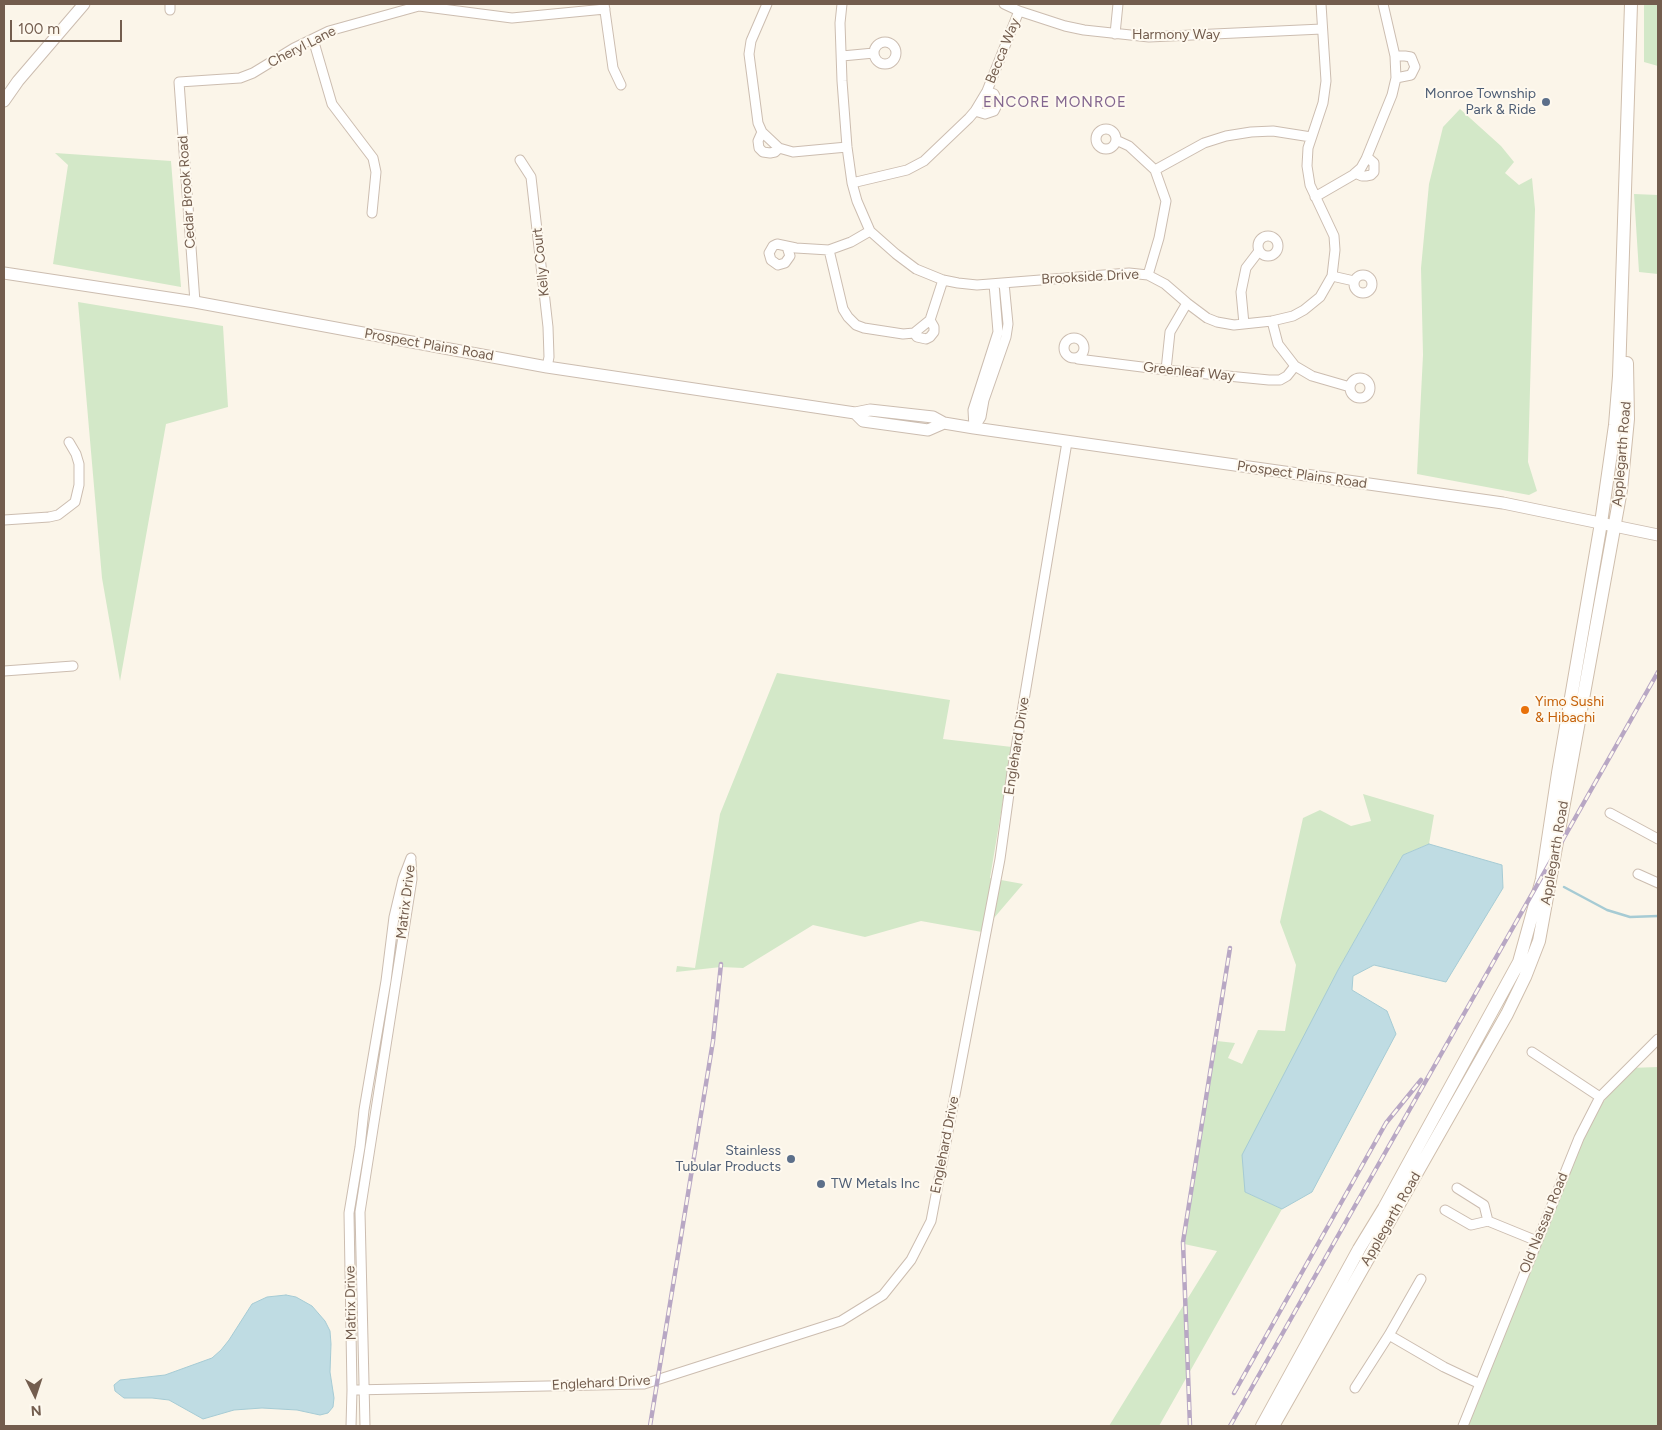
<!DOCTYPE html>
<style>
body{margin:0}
#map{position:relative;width:1662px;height:1430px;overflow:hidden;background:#fbf5e9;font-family:Figtree,sans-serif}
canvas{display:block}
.frame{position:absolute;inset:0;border:5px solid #735d4e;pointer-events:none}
.north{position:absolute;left:10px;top:1370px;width:50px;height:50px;-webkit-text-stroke:4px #fef9ef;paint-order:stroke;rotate:176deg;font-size:14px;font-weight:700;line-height:20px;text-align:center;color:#735d4e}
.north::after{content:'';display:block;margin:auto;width:18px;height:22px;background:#735d4e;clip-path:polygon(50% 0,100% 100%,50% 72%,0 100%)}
.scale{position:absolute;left:10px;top:20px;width:112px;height:22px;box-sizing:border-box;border:2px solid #735d4e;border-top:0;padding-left:6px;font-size:15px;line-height:18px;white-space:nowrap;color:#735d4e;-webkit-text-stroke:4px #fef9ef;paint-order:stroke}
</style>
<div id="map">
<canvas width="1662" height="1430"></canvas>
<div class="frame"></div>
<div class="north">N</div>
<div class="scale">100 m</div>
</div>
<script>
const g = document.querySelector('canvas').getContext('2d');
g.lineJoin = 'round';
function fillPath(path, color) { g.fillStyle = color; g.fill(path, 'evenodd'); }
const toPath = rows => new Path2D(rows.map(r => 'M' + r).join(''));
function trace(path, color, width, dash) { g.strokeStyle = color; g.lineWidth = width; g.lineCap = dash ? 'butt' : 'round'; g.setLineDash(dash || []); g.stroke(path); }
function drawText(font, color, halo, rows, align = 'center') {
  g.font = font + ' Figtree,sans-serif'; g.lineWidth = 4; g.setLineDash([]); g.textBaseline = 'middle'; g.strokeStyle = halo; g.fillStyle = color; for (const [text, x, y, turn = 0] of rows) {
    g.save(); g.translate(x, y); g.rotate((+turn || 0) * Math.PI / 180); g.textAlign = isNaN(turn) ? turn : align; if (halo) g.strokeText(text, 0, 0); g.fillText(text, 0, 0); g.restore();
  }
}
fillPath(toPath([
 [1644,4,1658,4,1658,66,1644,62],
 [1460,109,1501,146,1514,162,1505,173,1519,185,1532,178,1535,209,1528,462,1537,491,1529,495,1417,474,1423,355,1421,268,1429,184,1443,127],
 [55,153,171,161,181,287,53,264,68,165],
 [1634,194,1658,195,1658,274,1639,272],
 [78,302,223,326,228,407,166,424,120,681,102,578],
 [777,673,950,700,943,739,1012,747,990,878,1023,884,982,932,921,921,865,937,813,925,743,968,721,967,676,972,677,966,695,968,720,814],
 [1363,794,1434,815,1429,844,1403,855,1338,970,1245,1192,1282,1209,1159,1426,1109,1426,1217,1251,1184,1244,1217,1041,1235,1043,1228,1058,1242,1064,1258,1030,1285,1031,1296,965,1280,922,1303,818,1320,810,1351,826,1371,821],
 [1658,1067,1658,1426,1466,1426,1578,1134,1630,1068]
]), '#d3e8c8');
const water = toPath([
 [1429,844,1502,865,1503,888,1446,982,1374,965,1353,976,1352,990,1387,1011,1396,1034,1312,1192,1282,1209,1245,1192,1242,1155,1338,970,1403,855,1429,844],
 [286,1295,296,1297,312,1306,325,1321,330,1331,331,1344,330,1372,334,1398,333,1407,328,1413,320,1415,297,1410,262,1408,234,1410,203,1419,169,1400,152,1398,124,1398,115,1391,114,1385,120,1380,165,1375,212,1358,221,1350,229,1340,252,1304,267,1297,286,1295]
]);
fillPath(water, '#bfdce3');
trace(water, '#a6cbd4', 1);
trace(toPath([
 [1564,887,1607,910,1630,917,1658,916]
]), '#a6cbd4', 2.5);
const minor = toPath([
 [170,4,170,10],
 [604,4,613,68,621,85],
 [767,4,751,41,749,54,758,123,762,132,779,148,793,152,847,147],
 [842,4,840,23,842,81,847,147,852,183,857,201,870,231,896,254,916,269,943,280,958,283,977,285,1129,273,1148,275,1165,284,1187,303,1207,318,1217,322,1234,325,1272,321,1293,316,1304,310,1320,297,1332,276,1335,250,1334,236,1310,185,1307,166,1308,148,1323,103,1326,81,1321,4],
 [1004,4,1019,11,1065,26,1084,30,1149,37,1322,29],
 [1115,34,1118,4],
 [313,39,332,104,373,158,376,172,372,213],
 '874 53a11 11 0 1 1 22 0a11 11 0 1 1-22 0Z',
 [842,56,874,53],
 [1395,56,1405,56,1411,57,1415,67,1411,75,1396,78],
 [975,111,985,114,994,111,997,105,997,100,994,94,987,91],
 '1096 139a10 10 0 1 1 20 0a10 10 0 1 1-20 0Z',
 [762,132,758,141,759,148,763,152,770,153,775,152,779,148],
 [1116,140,1129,146,1155,170,1166,201,1159,238,1148,275],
 [520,160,531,177,548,327,549,357,547,367],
 [1155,170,1204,143,1226,136,1251,132,1273,131,1311,137],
 [1355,173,1362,176,1366,176,1371,175,1374,172,1374,163,1367,157],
 [852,183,907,170,924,161,969,118,975,111,987,91,1019,11],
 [1315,197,1353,175,1361,168,1366,159,1392,95,1396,78,1395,56,1383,4],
 '1258 246a10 10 0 1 1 20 0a10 10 0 1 1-20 0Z',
 [787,247,790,256,785,263,778,265,771,260,769,253,773,246,777,244,796,248,829,250,851,242,870,231],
 [829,250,843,309,848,317,856,325,864,328,903,334,914,333,930,320,943,280],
 '1354 284a9 9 0 1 1 18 0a9 9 0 1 1-18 0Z',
 [1332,276,1354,281],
 [195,302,179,82,240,78,253,73,294,48,329,31,419,6,512,18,605,9],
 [1272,321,1278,344,1295,366,1312,376,1350,387],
 [1244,324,1241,292,1246,268,1259,251],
 [914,333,917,337,926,339,930,337,934,332,934,327,930,320],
 '1064 348a10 10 0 1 1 20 0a10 10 0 1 1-20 0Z',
 [1078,359,1166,370,1269,380,1280,380,1287,376,1295,366],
 [1166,370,1170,332,1187,303],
 '1350 388a10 10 0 1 1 20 0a10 10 0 1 1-20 0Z',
 [974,428,981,417,984,400,1006,337,1008,324,1004,283],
 [974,428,973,410,998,332,994,284],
 [4,520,49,517,58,515,75,502,79,485,79,464,76,454,69,442],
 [4,671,73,666],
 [1610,813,1658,839],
 [1638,874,1658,883],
 [1532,1052,1600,1097],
 [1457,1188,1484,1205,1488,1221,1537,1241],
 [1445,1210,1471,1225,1488,1221],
 [1389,1335,1444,1367,1480,1384],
 [1355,1388,1389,1335,1421,1279],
 [352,1390,644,1384,841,1321,883,1295,911,1260,931,1221,1000,859,1012,772,1067,442],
 [351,1426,352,1390,349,1213,360,1147,364,1110,386,981,394,917,403,879,411,858],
 [365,1426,360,1212,412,879,411,861],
 [1463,1426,1579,1138,1600,1097,1658,1039]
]);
const tertiary = toPath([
 [4,101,18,81,84,4],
 [4,273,195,302,547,367,855,413,870,410,933,417,944,423,974,428,1503,503,1658,535],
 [855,413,863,421,928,430,944,423]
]);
const secondary = toPath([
 [1262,1426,1359,1249,1384,1208,1519,962,1542,879,1558,773,1601,523,1615,425,1619,376,1631,4],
 [1273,1426,1507,1014,1525,977,1539,941,1621,490,1628,419,1627,363]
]);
trace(minor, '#ccbdb0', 11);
trace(tertiary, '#ccbdb0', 13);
trace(secondary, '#cfbead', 14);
trace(minor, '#fff', 9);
trace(tertiary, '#fff', 11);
trace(secondary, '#fff', 12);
const rail = toPath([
 [1234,1393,1386,1123,1421,1080],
 [650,1426,713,1041,721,964],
 [1190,1426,1183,1242,1230,948],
 [1230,1426,1658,672]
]);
trace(rail, '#b8a7c4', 4.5);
trace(rail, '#fef9ef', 2.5, [8]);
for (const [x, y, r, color] of [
 [1546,102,5,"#5c6f8a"],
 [1525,710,5,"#e8710a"],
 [791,1159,5,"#5c6f8a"],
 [821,1184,5,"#5c6f8a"]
]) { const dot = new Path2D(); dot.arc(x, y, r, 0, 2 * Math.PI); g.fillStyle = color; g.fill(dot); trace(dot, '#fef9ef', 2); }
drawText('14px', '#735d4e', '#fef9ef', [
 ["Harmony Way",1176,35],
 ["Cheryl Lane",302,47,-27],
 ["Becca Way",1003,51,-68],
 ["Cedar Brook Road",187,192,-94],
 ["Kelly Court",541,262,-96],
 ["Brookside Drive",1090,277,-3],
 ["Prospect Plains Road",429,345,10],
 ["Greenleaf Way",1189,372,6],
 ["Applegarth Road",1622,454,-85],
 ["Prospect Plains Road",1302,475,8],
 ["Englehard Drive",1017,746,-81],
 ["Applegarth Road",1555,853,-80],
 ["Matrix Drive",406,902,-83],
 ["Englehard Drive",945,1145,-79],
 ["Applegarth Road",1391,1219,-60],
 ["Old Nassau Road",1544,1223,-68],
 ["Matrix Drive",351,1303,-91],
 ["Englehard Drive",601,1383,-3]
]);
drawText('14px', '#4e5e75', '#fef9ef', [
 ["Monroe Township",1536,94],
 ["Park & Ride",1536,110],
 ["Stainless",781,1151],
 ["Tubular Products",781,1167],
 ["TW Metals Inc",831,1184,"left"]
], 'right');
drawText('14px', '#c56008', '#fef9ef', [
 ["Yimo Sushi",1535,702],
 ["& Hibachi",1535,718]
], 'left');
g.letterSpacing = '1px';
drawText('15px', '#83668f', '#fef9ef', [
 ["ENCORE MONROE",1055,103]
]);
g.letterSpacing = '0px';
</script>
